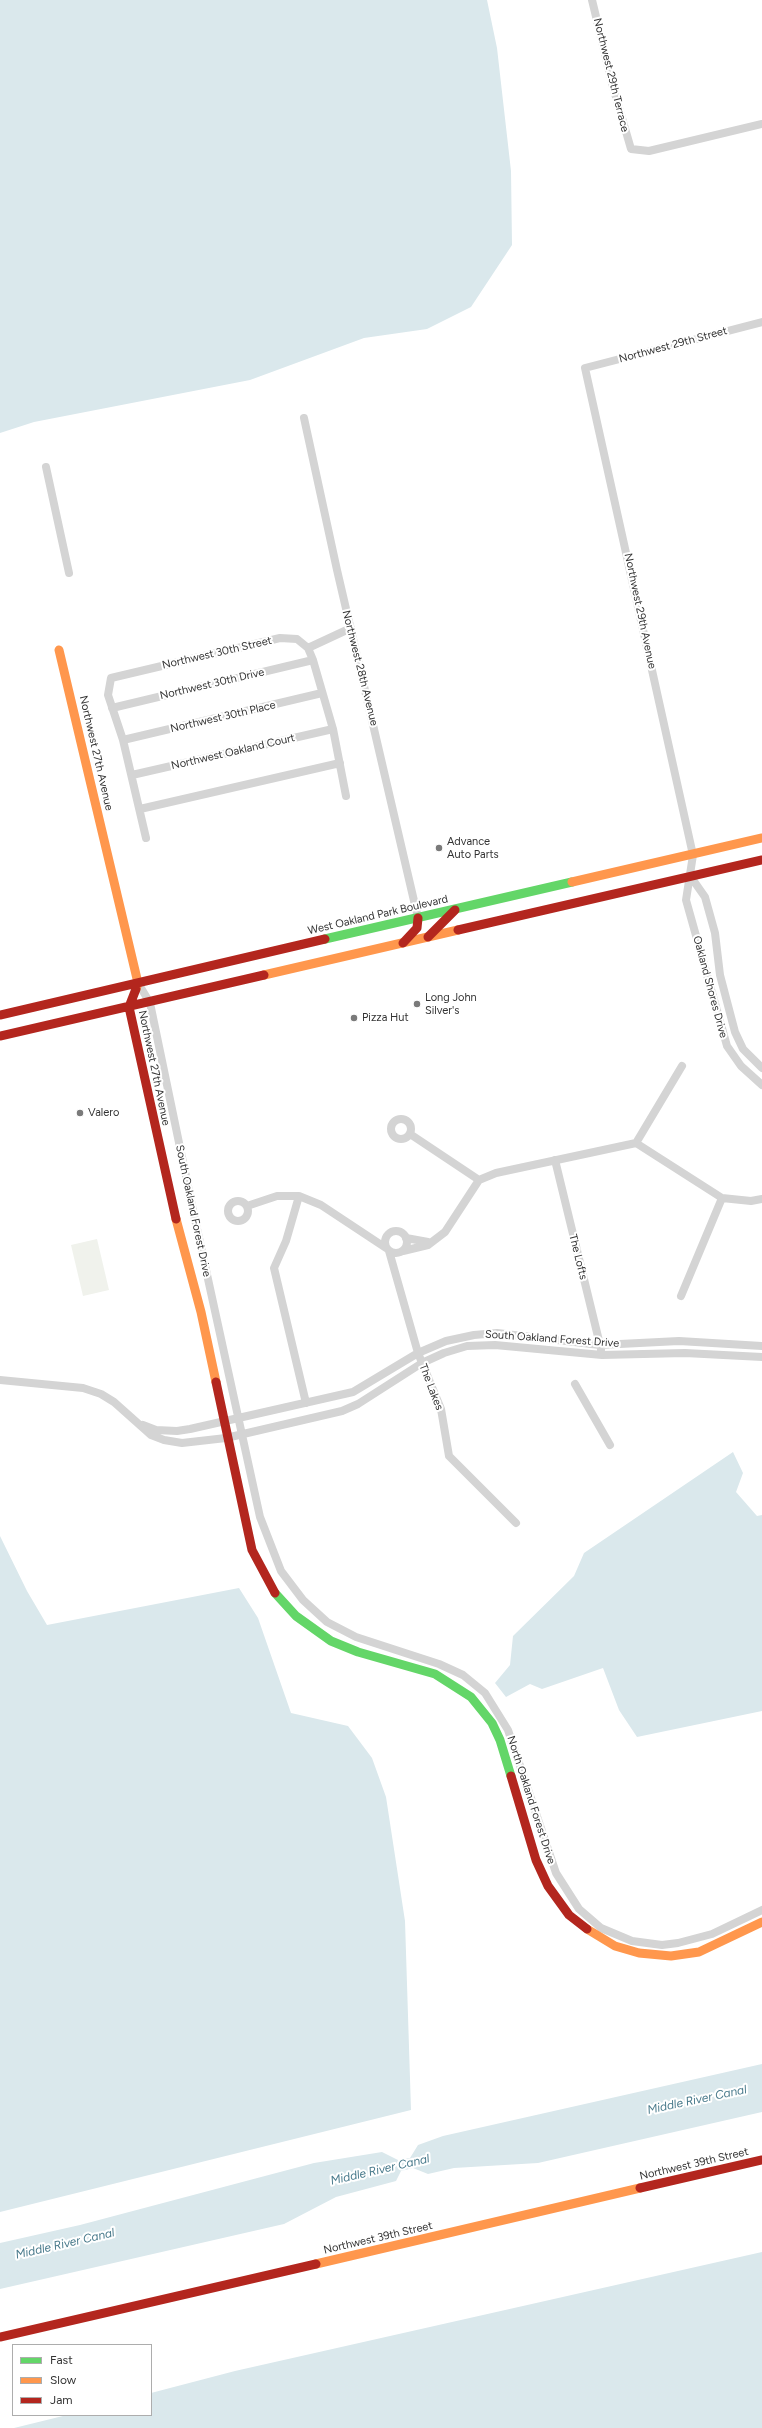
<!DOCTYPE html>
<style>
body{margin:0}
#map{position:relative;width:762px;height:2428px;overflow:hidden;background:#fff;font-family:Figtree,sans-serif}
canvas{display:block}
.legend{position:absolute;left:12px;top:2344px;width:140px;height:72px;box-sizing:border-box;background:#fff;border:1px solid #adadad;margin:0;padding:5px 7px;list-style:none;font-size:12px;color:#333}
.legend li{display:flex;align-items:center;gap:8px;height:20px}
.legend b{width:20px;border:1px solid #adadad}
</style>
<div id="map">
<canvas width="762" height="2428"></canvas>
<ul class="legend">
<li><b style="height:5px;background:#63d668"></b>Fast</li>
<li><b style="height:5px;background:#ff974d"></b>Slow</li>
<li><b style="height:5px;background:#b3261e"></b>Jam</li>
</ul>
</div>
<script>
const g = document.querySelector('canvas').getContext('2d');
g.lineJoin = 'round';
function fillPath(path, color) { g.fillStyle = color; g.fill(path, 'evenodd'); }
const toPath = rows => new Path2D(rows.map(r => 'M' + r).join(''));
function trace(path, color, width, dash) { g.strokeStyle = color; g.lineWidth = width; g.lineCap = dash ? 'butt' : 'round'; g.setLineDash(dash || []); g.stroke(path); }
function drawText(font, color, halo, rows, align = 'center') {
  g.font = font + ' Figtree,sans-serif'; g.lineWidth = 4; g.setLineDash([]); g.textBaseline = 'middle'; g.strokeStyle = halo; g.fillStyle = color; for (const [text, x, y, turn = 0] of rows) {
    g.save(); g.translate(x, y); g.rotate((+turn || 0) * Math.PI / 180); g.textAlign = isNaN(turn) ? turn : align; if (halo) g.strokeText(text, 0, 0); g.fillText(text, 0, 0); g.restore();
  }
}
fillPath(toPath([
 [97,1239,109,1290,83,1296,71,1245]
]), '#f0f2ec');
fillPath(toPath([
 [0,0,487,0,497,48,511,171,512,245,471,307,427,329,364,338,250,380,34,422,0,433],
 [733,1452,743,1473,736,1492,757,1516,762,1515,762,1711,637,1737,619,1710,603,1668,542,1689,530,1684,506,1697,495,1683,510,1665,513,1636,574,1576,584,1553],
 [0,1536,27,1591,47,1625,239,1588,258,1618,291,1713,348,1726,372,1758,386,1797,405,1921,411,2110,0,2212],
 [762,2064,762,2112,538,2163,454,2168,428,2174,413,2168,401,2171,396,2181,336,2197,284,2224,0,2289,0,2243,80,2225,314,2163,382,2152,398,2160,410,2158,418,2145,443,2136],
 [762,2252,762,2428,14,2428,67,2415,151,2415,151,2393,235,2371]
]), '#dae8ec');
trace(toPath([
 [592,0,613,87,631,149,649,151,762,124],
 [762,322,585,368,693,855,686,900,727,1046,741,1066,762,1085],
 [304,418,337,570,418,918],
 [46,467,69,573],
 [308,648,351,628],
 [112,708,313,660],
 [123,740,322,693],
 [132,775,333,729],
 [140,809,340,763],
 [146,838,123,740,108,695,111,678,280,638,297,639,308,648,313,660,333,729,346,796],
 [691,877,705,897,715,933,720,975,735,1032,743,1049,762,1068],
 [138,983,150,1003,194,1215,260,1517,281,1571,303,1600,327,1622,356,1637,439,1664,463,1675,485,1693,508,1730,556,1873,579,1909,601,1928,632,1941,662,1945,678,1943,712,1934,762,1910],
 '391 1129a10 10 0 1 1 20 0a10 10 0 1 1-20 0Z',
 [410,1134,479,1180],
 [636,1143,722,1198,751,1201,762,1199],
 [555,1160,601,1349],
 [479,1180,496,1173,636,1143,682,1066],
 [299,1196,286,1241,274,1268,306,1403],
 '228 1211a10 10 0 1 1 20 0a10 10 0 1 1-20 0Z',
 [247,1206,277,1196,299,1196,321,1205,386,1248],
 '385 1242a11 11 0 1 1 22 0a11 11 0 1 1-22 0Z',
 [406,1238,428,1242],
 [389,1251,418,1353,441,1409,449,1456,516,1523],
 [403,1251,428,1245,445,1232,479,1180],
 [681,1296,722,1198],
 [0,1380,83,1388,101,1394,114,1402,151,1435,164,1440,182,1443,226,1438,342,1411,358,1404,422,1363,444,1353,467,1346,495,1345,602,1355,685,1353,762,1357],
 [575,1384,610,1445],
 [143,1425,156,1430,177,1431,190,1429,353,1392,418,1353,446,1341,474,1335,497,1333,600,1345,679,1341,762,1346]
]), '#d4d4d4', 8);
trace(toPath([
 [325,939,572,882],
 [275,1593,296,1616,331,1641,358,1652,435,1674,471,1697,492,1723,500,1740,511,1776]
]), '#63d668', 9);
trace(toPath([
 [59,650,138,983,136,989],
 [572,882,762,838],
 [264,975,458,930],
 [176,1219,201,1312,216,1382],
 [587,1929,615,1946,639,1953,671,1956,699,1952,762,1922],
 [316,2264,640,2188]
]), '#ff974d', 9);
trace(toPath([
 [458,930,762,860],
 [428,937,455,910],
 [403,943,417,928,418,918],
 [136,989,129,1007,176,1219],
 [0,1015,325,939],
 [0,1036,264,975],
 [216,1382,252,1550,275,1593],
 [511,1776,536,1860,548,1886,569,1915,587,1929],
 [640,2188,762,2160],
 [0,2337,316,2264]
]), '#b3261e', 9);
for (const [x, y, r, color] of [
 [439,848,4,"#7a7a7a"],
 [417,1004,4,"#7a7a7a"],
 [354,1018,4,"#7a7a7a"],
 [80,1113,4,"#7a7a7a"]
]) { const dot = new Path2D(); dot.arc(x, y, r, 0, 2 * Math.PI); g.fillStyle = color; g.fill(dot); trace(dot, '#fff', 1.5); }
drawText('11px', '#333', '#fff', [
 ["Northwest 29th Terrace",611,75,76],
 ["Northwest 29th Street",673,345,-15],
 ["Northwest 29th Avenue",640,611,78],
 ["Northwest 30th Street",217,653,-13],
 ["Northwest 28th Avenue",360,668,76],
 ["Northwest 30th Drive",212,684,-13],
 ["Northwest 30th Place",223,717,-13],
 ["Northwest Oakland Court",233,752,-13],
 ["Northwest 27th Avenue",96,753,77],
 ["West Oakland Park Boulevard",378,915,-13],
 ["Oakland Shores Drive",710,987,75],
 ["Northwest 27th Avenue",154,1068,78],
 ["South Oakland Forest Drive",193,1211,78],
 ["The Lofts",578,1257,76],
 ["South Oakland Forest Drive",552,1339,4],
 ["The Lakes",431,1387,69],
 ["North Oakland Forest Drive",531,1800,72],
 ["Northwest 39th Street",694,2164,-13],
 ["Northwest 39th Street",378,2238,-13]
]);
drawText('11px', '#333', '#fff', [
 ["Advance",447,842],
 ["Auto Parts",447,855],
 ["Long John",425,998],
 ["Silver's",425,1011],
 ["Pizza Hut",362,1018],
 ["Valero",88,1113]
], 'left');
drawText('italic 12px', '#4a7b8c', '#fff', [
 ["Middle River Canal",697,2100,-12],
 ["Middle River Canal",380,2170,-13],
 ["Middle River Canal",65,2244,-13]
]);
</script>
